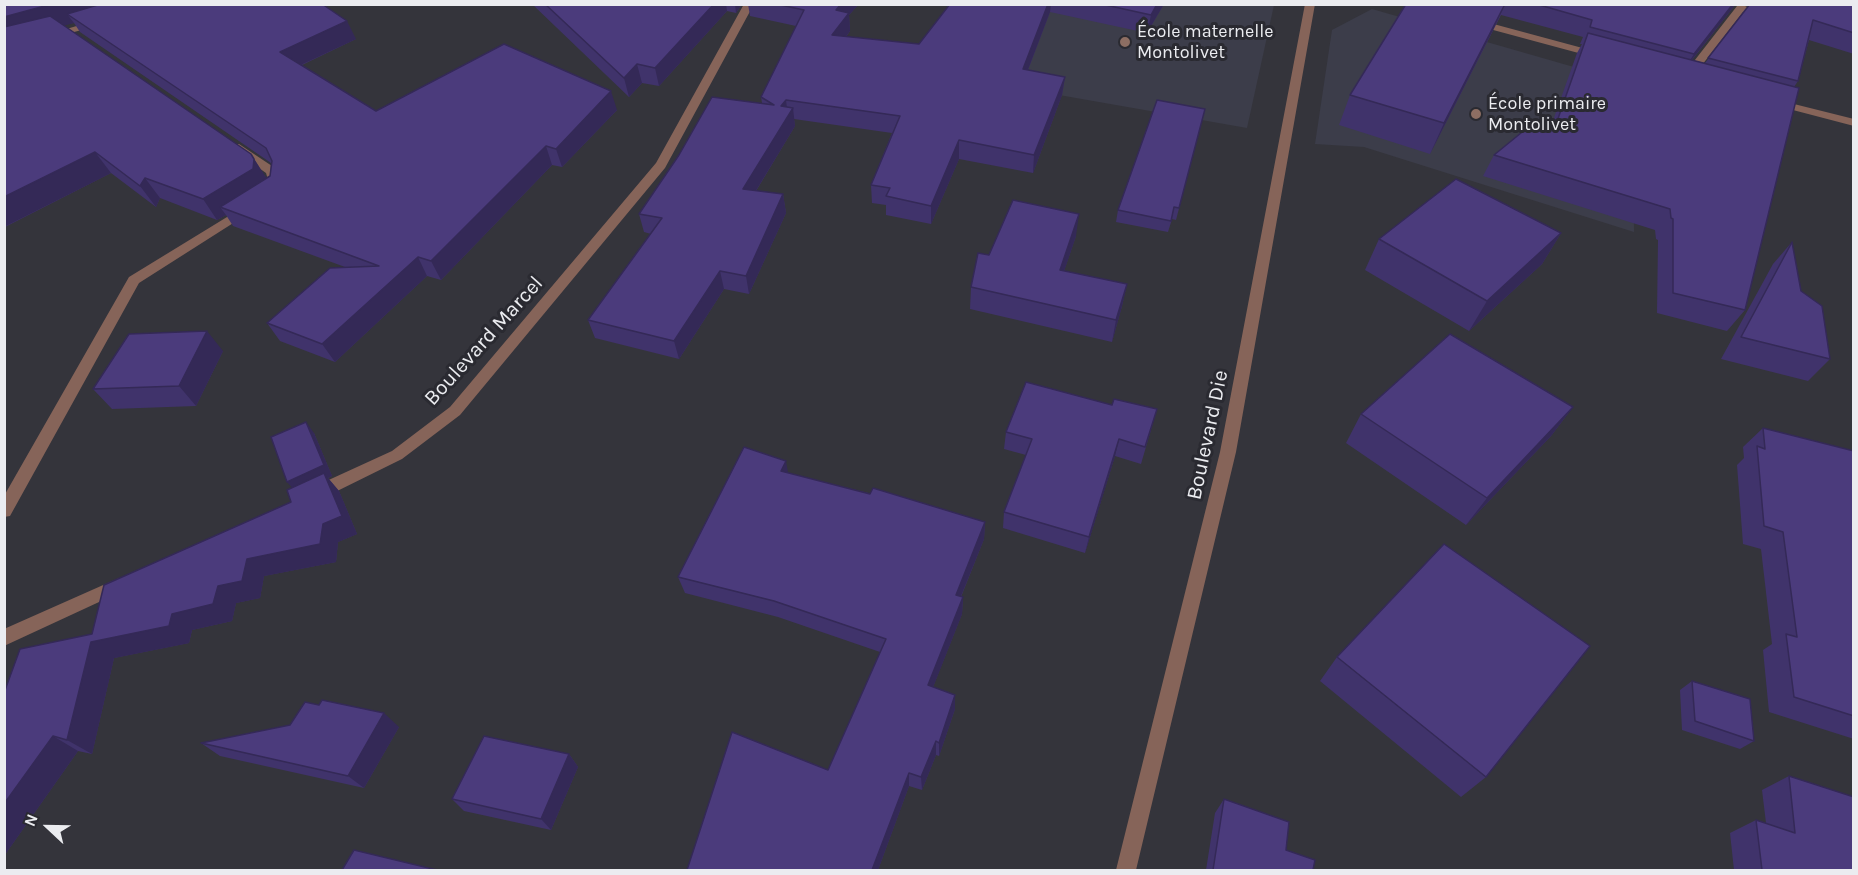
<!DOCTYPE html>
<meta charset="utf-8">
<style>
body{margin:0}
#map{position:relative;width:1858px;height:875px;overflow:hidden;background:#34343b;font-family:Karla,sans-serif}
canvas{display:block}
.frame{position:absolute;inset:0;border:6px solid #ebecf0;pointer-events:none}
.north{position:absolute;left:18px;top:797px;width:60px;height:60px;-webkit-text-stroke:4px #2a2a31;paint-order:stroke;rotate:292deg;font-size:16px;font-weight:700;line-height:24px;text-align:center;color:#ebecf0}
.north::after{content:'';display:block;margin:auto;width:21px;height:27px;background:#ebecf0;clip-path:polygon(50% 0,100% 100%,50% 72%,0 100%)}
</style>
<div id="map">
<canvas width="1858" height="875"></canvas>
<div class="frame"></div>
<div class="north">N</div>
</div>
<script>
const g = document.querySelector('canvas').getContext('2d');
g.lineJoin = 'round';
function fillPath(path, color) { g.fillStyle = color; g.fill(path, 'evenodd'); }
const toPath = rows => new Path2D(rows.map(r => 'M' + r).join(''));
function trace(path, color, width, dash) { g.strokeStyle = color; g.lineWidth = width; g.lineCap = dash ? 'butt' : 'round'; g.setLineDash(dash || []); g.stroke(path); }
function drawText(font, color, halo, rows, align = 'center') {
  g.font = font + ' Karla,sans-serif'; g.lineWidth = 6; g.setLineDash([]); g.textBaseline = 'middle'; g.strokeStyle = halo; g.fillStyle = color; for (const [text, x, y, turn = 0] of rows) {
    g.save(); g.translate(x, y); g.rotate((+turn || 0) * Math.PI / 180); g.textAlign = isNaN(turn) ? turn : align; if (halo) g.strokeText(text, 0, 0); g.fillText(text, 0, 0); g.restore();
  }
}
fillPath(toPath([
 [1001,5,1274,5,1247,128,968,79],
 [1372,9,1633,84,1634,232,1364,147,1315,144,1332,30]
]), '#3c3d4a');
fillPath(toPath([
 [744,4,754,4,665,168,460,415,402,459,321,499,315,500,309,499,307,494,309,489,392,451,450,407,656,163,744,4],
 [1305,4,1315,4,1236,452,1136,870,1116,870,1220,452,1305,4],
 [1737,6,1745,6,1765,15,1760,18,1743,12,1692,78,1684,78,1684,74,1737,6],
 [1475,19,1601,53,1602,55,1597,58,1471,24,1470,22,1475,19],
 [97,20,102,23,101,25,51,38,46,35,97,20],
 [1774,99,1854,119,1854,126,1770,104,1768,102,1774,99],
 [239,144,275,168,281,179,279,190,271,190,266,173,235,151,235,145,239,144],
 [245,206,251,210,249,213,139,283,10,516,4,517,4,496,129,277,245,206],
 [119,578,125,580,127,585,125,590,4,646,4,629,119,578]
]), '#866459');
fillPath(toPath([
 [4,4,94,7,356,39,302,65,376,111,617,110,562,167,552,165,441,280,427,276,335,362,280,341,267,323,345,267,233,226,226,215,217,220,160,198,156,207,111,173,5,227],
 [74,23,80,32,271,163,270,176,266,178,251,154,63,25],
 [532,4,742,4,736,13,727,11,659,86,642,83,629,97],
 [748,4,859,4,849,15,850,31,846,37,919,44,950,4,1164,4,1147,33,1050,12,1028,70,1065,77,1062,95,1033,173,959,159,931,224,886,215,886,205,872,203,871,185,892,133,794,119,795,126,756,191,783,194,786,213,749,294,724,289,679,359,595,338,588,320,651,234,644,232,639,214,762,103,761,97,796,26,750,16],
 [1406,4,1737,4,1735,5,1692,60,1705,63,1749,6,1747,4,1854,4,1854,54,1809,40,1798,81,1794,87,1745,310,1727,331,1657,313,1658,240,1656,239,1655,230,1483,176,1494,155,1550,129,1577,53,1582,44,1580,44,1583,37,1501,15,1430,154,1339,125,1350,95],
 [1205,109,1176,220,1172,219,1168,232,1116,222,1118,210],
 [1561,233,1542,264,1469,331,1365,270,1379,239],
 [1076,236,1064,271,1127,284,1122,306,1112,342,970,309,971,287,989,255],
 [1792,242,1801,291,1830,359,1808,381,1721,359,1773,264],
 [223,351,196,406,112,409,93,389],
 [1112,405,1157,409,1141,464,1115,456,1085,553,1003,528,1004,512,1026,455,1004,449,1006,432],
 [1573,407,1551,436,1466,525,1346,443,1361,414],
 [1763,428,1854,451,1854,739,1769,712,1763,650,1772,644,1761,549,1743,544,1737,465,1744,458,1743,447],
 [314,433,332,476,328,478,339,491,357,534,338,542,336,562,264,576,260,598,236,603,232,621,192,630,189,643,114,658,92,754,78,751,4,856,4,693,92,634,291,502,292,488],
 [788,473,985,522,984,539,961,597,963,597,962,614,933,687,955,709,939,756,936,755,922,790,909,786,878,870,687,870,828,770,880,652,778,617,685,593,678,577],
 [1337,657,1486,777,1461,797,1320,681],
 [1692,681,1754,741,1740,749,1682,730,1680,690],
 [290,725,399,727,364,788,220,756,201,743],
 [569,754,578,767,551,830,464,811,452,799],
 [1789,776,1854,870,1734,870,1730,833,1756,820,1766,823,1762,790],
 [1224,799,1286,850,1313,870,1206,870,1215,813]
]), '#40336b');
fillPath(toPath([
 [52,4,92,4,100,15,67,14,74,23,4,42,4,17],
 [714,4,726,4,727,11,659,86,655,68],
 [735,4,742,4,736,13],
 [841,4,859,4,849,15,850,31,834,53,832,35,836,10],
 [1048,4,1051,4,1050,12,1021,88,1023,69],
 [1157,4,1164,4,1147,33,1151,15],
 [1505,4,1493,30,1430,154,1444,123],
 [1733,4,1735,5,1683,71,1694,54],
 [347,21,356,39,290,70,280,52],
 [637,64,642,83,629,97,624,78],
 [1065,77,1062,95,1033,173,1034,155],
 [611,91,617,110,562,167,556,149],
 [786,100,788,116,793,108,795,126,746,207,743,189,781,106],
 [959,140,959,159,931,224,931,206],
 [546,146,552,165,441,280,431,261],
 [95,152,111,173,4,227,4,197],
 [251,154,267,179,220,207,226,215,217,220,203,199],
 [145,178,160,198,156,207,140,186],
 [783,194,786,213,749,294,746,276],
 [1079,214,1076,236,1057,292,1060,270],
 [1561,233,1542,264,1469,331,1487,301],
 [418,257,427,276,335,362,322,344],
 [720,271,724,289,679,359,674,341],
 [1127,284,1122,306,1112,342,1116,320],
 [207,331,223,351,196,406,179,386],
 [1573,407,1551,436,1466,525,1487,498],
 [306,422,314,433,332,476,328,478,339,491,357,534,338,542,336,562,264,576,260,598,236,603,232,621,192,630,189,643,114,658,92,754,67,740,91,642,172,614,218,586,247,559,320,544,296,492,287,482],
 [1119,439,1115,456,1085,553,1089,537],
 [786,461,789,478,781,471],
 [985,522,984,539,955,611,956,595],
 [963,597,962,614,928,700,928,685],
 [955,695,955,709,939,756,939,743],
 [384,713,399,727,364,788,348,776],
 [53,736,78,751,4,856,4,804],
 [936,741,936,755,922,790,921,777],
 [569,754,578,767,551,830,541,819],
 [909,773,909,786,878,870,872,870]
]), '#342957');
const building = toPath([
 [4,4,52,4,4,17,4,4],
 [101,4,322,4,347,21,280,52,376,111,504,44,611,91,556,149,546,146,431,261,418,257,322,344,267,323,330,268,379,266,220,207,270,176,272,161,266,148,67,14,101,4],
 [545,4,714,4,655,68,637,64,624,78,545,4],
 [776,4,841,4,836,10,849,13,832,35,919,44,950,4,1048,4,1023,69,1065,77,1034,155,959,140,931,206,886,196,890,188,871,185,900,116,786,100,781,106,793,108,743,189,783,194,746,276,720,271,674,341,588,320,662,218,639,214,679,155,712,97,774,105,761,97,804,10,776,4],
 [1101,4,1157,4,1151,15,1101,4],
 [1406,4,1505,4,1444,123,1350,95,1406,4],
 [1536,4,1733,4,1694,54,1590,27,1592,20,1536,4],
 [1750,4,1854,4,1854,33,1813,20,1798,81,1708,58,1750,4],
 [50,16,251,154,254,159,253,169,203,199,145,178,140,186,95,152,4,197,4,27,50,16],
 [1588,33,1799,88,1745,310,1673,293,1673,219,1671,218,1670,209,1494,155,1532,124,1554,130,1588,33],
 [1157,100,1205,109,1179,208,1174,207,1171,221,1118,210,1157,100],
 [1456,179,1561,233,1487,301,1379,239,1456,179],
 [1013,200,1079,214,1060,270,1127,284,1116,320,971,287,978,253,989,255,1013,200],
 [1792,242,1801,291,1822,306,1830,359,1741,337,1792,242],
 [207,331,179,386,93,389,129,334,207,331],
 [1450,334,1573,407,1487,498,1361,414,1450,334],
 [1026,382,1112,405,1114,399,1157,409,1145,447,1119,439,1089,537,1004,512,1032,439,1006,432,1026,382],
 [306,422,324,465,287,482,271,437,306,422],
 [1763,428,1854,451,1854,716,1794,697,1786,634,1797,637,1783,532,1764,526,1757,446,1765,449,1763,428],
 [744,447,786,461,781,471,870,494,873,488,985,522,956,595,963,597,928,685,955,695,939,743,936,741,921,777,909,773,872,870,687,870,732,732,828,770,886,639,774,601,678,577,744,447],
 [324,473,342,516,323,524,320,544,247,559,242,581,218,586,213,604,172,614,169,626,91,642,67,740,53,736,4,804,4,693,20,649,92,634,104,585,291,502,287,490,324,473],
 [1444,544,1590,646,1486,777,1337,657,1444,544],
 [1692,681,1750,699,1754,741,1695,721,1692,681],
 [322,700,384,713,348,776,201,743,290,725,305,702,319,705,322,700],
 [484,736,569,754,541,819,452,799,484,736],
 [1789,776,1854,797,1854,870,1762,870,1756,820,1795,833,1789,776],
 [1224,799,1289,822,1286,850,1315,860,1313,870,1213,870,1224,799],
 [354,850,437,870,342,870,354,850]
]);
fillPath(building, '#4b3b7c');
trace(building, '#342957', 1.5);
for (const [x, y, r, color] of [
 [1125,42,6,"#8d6e63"],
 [1476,114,6,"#8d6e63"]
]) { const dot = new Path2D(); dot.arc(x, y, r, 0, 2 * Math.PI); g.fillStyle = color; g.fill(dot); trace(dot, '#2a2a31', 2); }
drawText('18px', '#ebecf0', '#2a2a31', [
 ["École maternelle",1137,32],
 ["Montolivet",1137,53],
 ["École primaire",1488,104],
 ["Montolivet",1488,125]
], 'left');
drawText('21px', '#ebecf0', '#2a2a31', [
 ["Boulevard Marcel",484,341,-48],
 ["Boulevard Die",1208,435,-78]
]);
</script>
